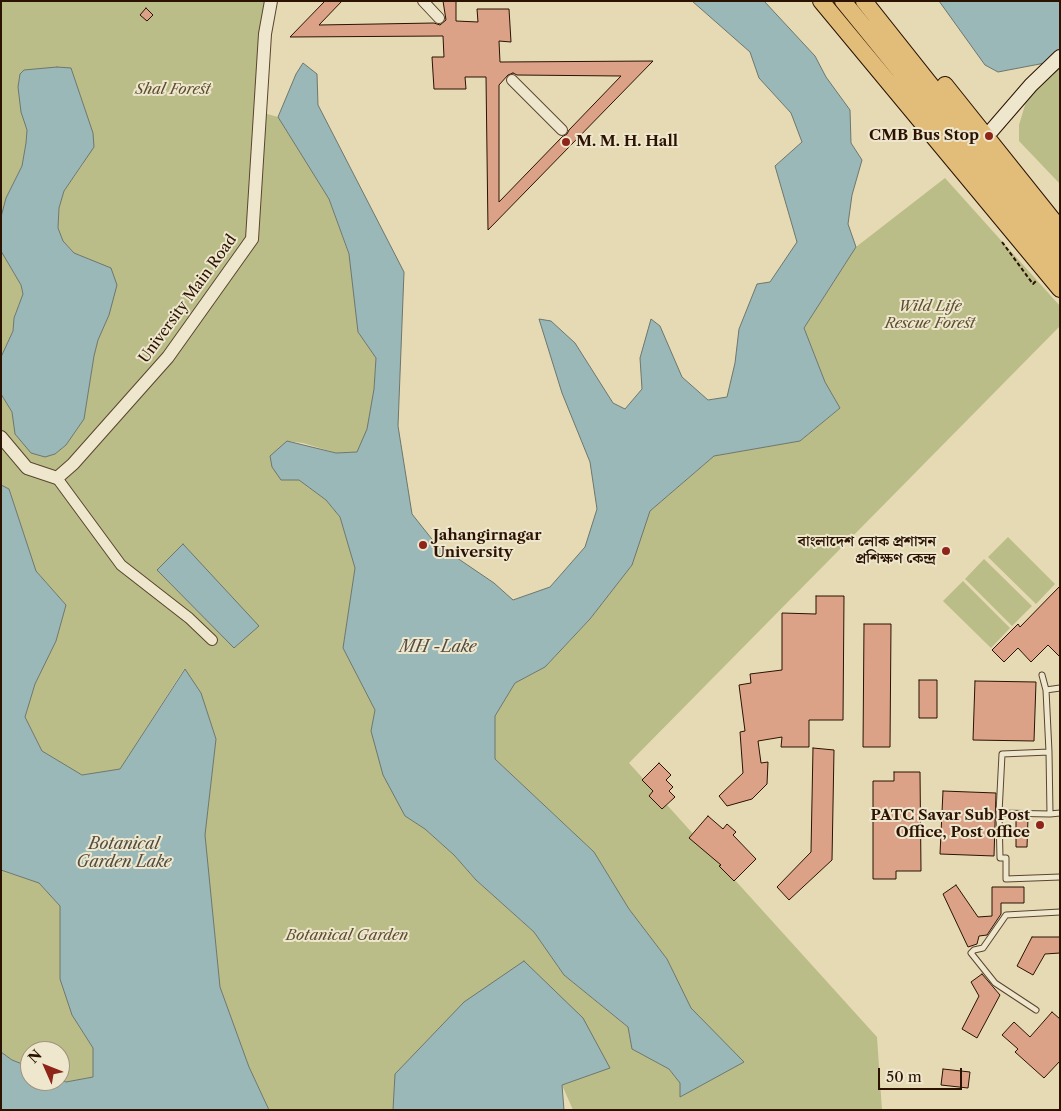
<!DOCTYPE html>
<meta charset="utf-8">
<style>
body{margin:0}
#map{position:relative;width:1061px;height:1111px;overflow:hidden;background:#e5dab3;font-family:"Libre Caslon Text",serif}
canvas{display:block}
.frame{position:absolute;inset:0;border:2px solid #2b1201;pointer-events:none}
.north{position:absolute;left:20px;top:1041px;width:50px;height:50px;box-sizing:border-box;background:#eee7ce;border:1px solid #a0927c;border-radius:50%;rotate:314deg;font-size:14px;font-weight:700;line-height:20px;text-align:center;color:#2b1201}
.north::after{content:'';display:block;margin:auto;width:18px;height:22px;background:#8f2418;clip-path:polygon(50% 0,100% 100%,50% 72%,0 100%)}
.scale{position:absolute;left:878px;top:1068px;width:84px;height:22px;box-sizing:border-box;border:2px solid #2b1201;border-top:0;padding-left:6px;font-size:15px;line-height:18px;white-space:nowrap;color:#2b1201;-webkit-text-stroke:4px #eee7ce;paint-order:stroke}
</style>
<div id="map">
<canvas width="1061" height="1111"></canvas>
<div class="frame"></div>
<div class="north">N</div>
<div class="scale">50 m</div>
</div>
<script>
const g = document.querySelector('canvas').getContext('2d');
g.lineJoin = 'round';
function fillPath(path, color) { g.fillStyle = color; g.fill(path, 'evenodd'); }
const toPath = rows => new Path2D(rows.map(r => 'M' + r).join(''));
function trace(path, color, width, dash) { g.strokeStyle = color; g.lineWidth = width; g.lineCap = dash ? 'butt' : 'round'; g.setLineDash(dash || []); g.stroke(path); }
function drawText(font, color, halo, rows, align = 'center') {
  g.font = font + ' "Libre Caslon Text","Noto Serif Bengali",serif'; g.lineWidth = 4; g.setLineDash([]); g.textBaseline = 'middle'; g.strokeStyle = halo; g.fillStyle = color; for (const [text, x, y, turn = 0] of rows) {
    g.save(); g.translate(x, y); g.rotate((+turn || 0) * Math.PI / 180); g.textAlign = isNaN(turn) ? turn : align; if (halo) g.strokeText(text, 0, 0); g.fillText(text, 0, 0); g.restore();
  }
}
fillPath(toPath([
 [1,1,271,1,260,112,278,117,329,199,350,258,358,332,376,358,374,389,367,432,357,452,336,453,303,443,287,441,299,480,326,500,340,517,355,568,343,648,375,710,371,731,405,816,425,829,454,855,476,880,534,932,564,975,628,1027,633,1049,669,1069,680,1083,680,1097,743,1062,690,1008,667,959,629,909,594,852,495,759,495,716,515,683,545,667,590,619,632,565,650,511,714,456,800,441,840,408,825,382,804,328,856,247,945,178,1060,306,1060,326,629,763,877,1037,882,1110,573,1110,562,1085,610,1067,395,1080,393,1110,269,1110,249,1067,220,987,205,835,216,739,201,693,184,669,120,769,82,775,42,751,25,717,35,684,56,641,66,605,36,571,9,489,1,485,1,394,12,412,16,429,55,454,66,445,84,419,94,356,98,340,109,315,91,260,74,253,63,241,58,228,59,208,64,191,83,164,93,133,71,68,24,70,21,112,27,130,26,143,22,166,6,198,1,217],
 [1060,57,1060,184,1019,141,1019,125,1031,85],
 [1,251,21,285,23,294,14,318,13,331,1,357],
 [1008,537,1055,584,1036,604,988,557],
 [984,559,1032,606,1012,626,965,579],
 [963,581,1010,628,991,648,943,601],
 [1,870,39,883,60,906,60,979,72,1015,93,1048,93,1077,66,1082,60,1079,60,1051,30,1051,30,1067,12,1060,1,1052]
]), '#bbbd88');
const water = toPath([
 [692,1,764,1,815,56,826,77,850,110,851,143,862,160,852,195,848,224,856,247,804,328,825,382,840,408,800,441,714,456,650,511,632,565,590,619,545,667,515,683,495,716,495,759,594,852,629,909,667,959,691,1008,744,1062,680,1097,680,1083,669,1069,632,1049,628,1027,564,975,534,932,476,880,454,855,425,829,405,816,383,775,371,731,375,710,343,648,355,568,340,517,326,500,299,480,281,480,272,467,270,456,287,441,336,453,357,452,367,429,374,389,376,358,358,332,349,254,329,199,278,117,296,74,303,63,317,74,318,105,404,272,398,426,412,514,435,543,494,583,513,600,550,587,585,547,597,509,590,462,562,393,539,319,551,321,575,343,613,403,625,409,642,389,640,358,651,319,660,326,682,377,708,400,727,397,735,363,739,329,757,284,770,282,797,242,775,166,802,142,791,113,759,78,750,52,692,1],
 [939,1,1060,1,1060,48,1045,63,998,72,985,65,939,1],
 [57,67,71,68,93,133,94,147,64,191,59,208,58,228,63,241,74,253,111,268,117,285,109,315,98,340,94,356,84,419,66,445,55,454,45,457,31,453,15,434,12,412,1,394,1,357,13,331,14,318,23,294,21,285,1,251,1,217,6,198,22,166,26,143,27,130,21,112,18,87,20,74,24,70,57,67],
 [1,485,9,489,36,571,66,605,56,641,35,684,25,717,42,751,82,775,120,769,185,669,201,693,216,739,205,835,220,987,249,1067,269,1110,1,1110,1,1052,12,1060,30,1067,30,1081,60,1081,60,1079,66,1082,93,1077,93,1048,72,1015,60,979,60,906,39,883,1,870,1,485],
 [183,544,259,626,234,648,157,570,183,544],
 [524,961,583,1018,610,1068,562,1085,564,1110,393,1110,395,1074,464,1002,524,961]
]);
fillPath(water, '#99b8b7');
trace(water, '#6d766e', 1);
const building = toPath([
 [325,1,342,1,319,25,434,23,440,25,446,20,443,1,456,1,456,21,478,22,477,9,509,9,511,42,499,41,500,62,653,61,488,230,486,77,465,77,466,89,434,89,432,57,444,57,443,36,290,37,325,1],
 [513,73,517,75,621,76,569,130,567,134,562,137,499,202,499,85,508,75,513,73],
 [146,8,153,15,147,21,140,15,146,8],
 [1060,586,1060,657,1048,645,1031,662,1018,648,1004,662,992,650,1018,624,1020,627,1060,586],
 [816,596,844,596,843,720,809,720,809,747,781,747,782,737,758,741,761,763,768,762,767,784,752,799,727,806,719,796,743,773,740,732,745,731,739,685,751,683,750,674,782,670,782,613,816,614,816,596],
 [864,624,891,624,890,747,863,747,864,624],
 [919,680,937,680,937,718,919,718,919,680],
 [975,681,1036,682,1034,741,973,740,975,681],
 [813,748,834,750,832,860,789,900,777,887,811,852,813,748],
 [659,763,671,775,666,780,673,787,669,791,675,797,662,809,649,796,653,791,642,780,659,763],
 [894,772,920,772,921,871,896,871,896,879,873,879,873,781,894,781,894,772],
 [943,791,996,793,994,856,940,854,943,791],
 [708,816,723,829,727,824,736,832,733,835,756,859,734,881,719,866,721,865,689,838,708,816],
 [1016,818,1028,818,1027,847,1016,847,1016,818],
 [956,885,978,917,992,916,992,887,1024,887,1024,903,1001,903,1001,914,987,935,979,936,977,944,968,947,943,894,956,885],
 [1032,937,1060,937,1060,953,1045,954,1033,975,1017,966,1032,937],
 [982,974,1000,995,977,1038,962,1029,979,996,971,982,982,974],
 [1052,1012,1060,1019,1060,1061,1044,1078,1015,1052,1018,1049,1002,1035,1014,1022,1030,1037,1052,1012],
 [943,1069,970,1072,968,1088,941,1085,943,1069]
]);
fillPath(building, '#dba288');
trace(building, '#2b1201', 1);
const service = toPath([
 [1042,675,1046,690,1060,688],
 [1046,690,1049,752],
 [999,813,1000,858,1006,858,1006,879,1060,877],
 [1050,814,1049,752,1002,754,999,813,1050,814,1060,813],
 [1036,1010,995,983,971,953,974,950,983,948,1006,915,1060,912]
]);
const minor = toPath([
 [423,1,439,18],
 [512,80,562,130],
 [57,478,121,565,189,618,212,640]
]);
const tertiary = toPath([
 [1,437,27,468,57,478,73,464,168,357,252,239,265,34,271,1]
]);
const secondary = toPath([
 [986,137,1031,85,1060,57]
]);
const trunk = toPath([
 [821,1,1060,289],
 [843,1,1060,268],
 [864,1,1060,248],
 [945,85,1060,229]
]);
trace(service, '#5a442e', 7);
trace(minor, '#5a442e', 12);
trace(tertiary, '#5a442e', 14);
trace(secondary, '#2b1201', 16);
trace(trunk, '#2b1201', 18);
trace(toPath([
 [1002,242,1033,284,1037,280]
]), '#2b1201', 2, [4, 2.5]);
trace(service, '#eee7ce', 5);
trace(minor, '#eee7ce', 10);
trace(tertiary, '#eee7ce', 12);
trace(secondary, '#eee7ce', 14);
trace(trunk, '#e2bd7a', 16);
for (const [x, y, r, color] of [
 [989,136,5,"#8f2418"],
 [566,142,5,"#8f2418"],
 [423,545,5,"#8f2418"],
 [946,551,5,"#8f2418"],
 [1040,825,5,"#8f2418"]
]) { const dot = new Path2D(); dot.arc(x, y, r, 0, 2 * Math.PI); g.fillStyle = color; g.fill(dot); trace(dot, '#eee7ce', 2); }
drawText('italic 15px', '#5d4e30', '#eee7ce', [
 ["Shal Forest",173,90],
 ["Wild Life",930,307],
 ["Rescue Forest",930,324],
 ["Botanical Garden",347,936]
]);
drawText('bold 15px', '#2b1201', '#eee7ce', [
 ["CMB Bus Stop",979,136],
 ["M. M. H. Hall",576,142,"left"],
 ["Jahangirnagar",433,536,"left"],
 ["University",433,553,"left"],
 ["বাংলাদেশ লোক প্রশাসন",936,542],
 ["প্রশিক্ষণ কেন্দ্র",936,559],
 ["PATC Savar Sub Post",1030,816],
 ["Office, Post office",1030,833]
], 'right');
drawText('15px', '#2b1201', '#eee7ce', [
 ["University Main Road",188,299,-54]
]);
drawText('italic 16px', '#524c41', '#eee7ce', [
 ["MH -Lake",438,647],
 ["Botanical",124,844],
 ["Garden Lake",124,862]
]);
</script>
